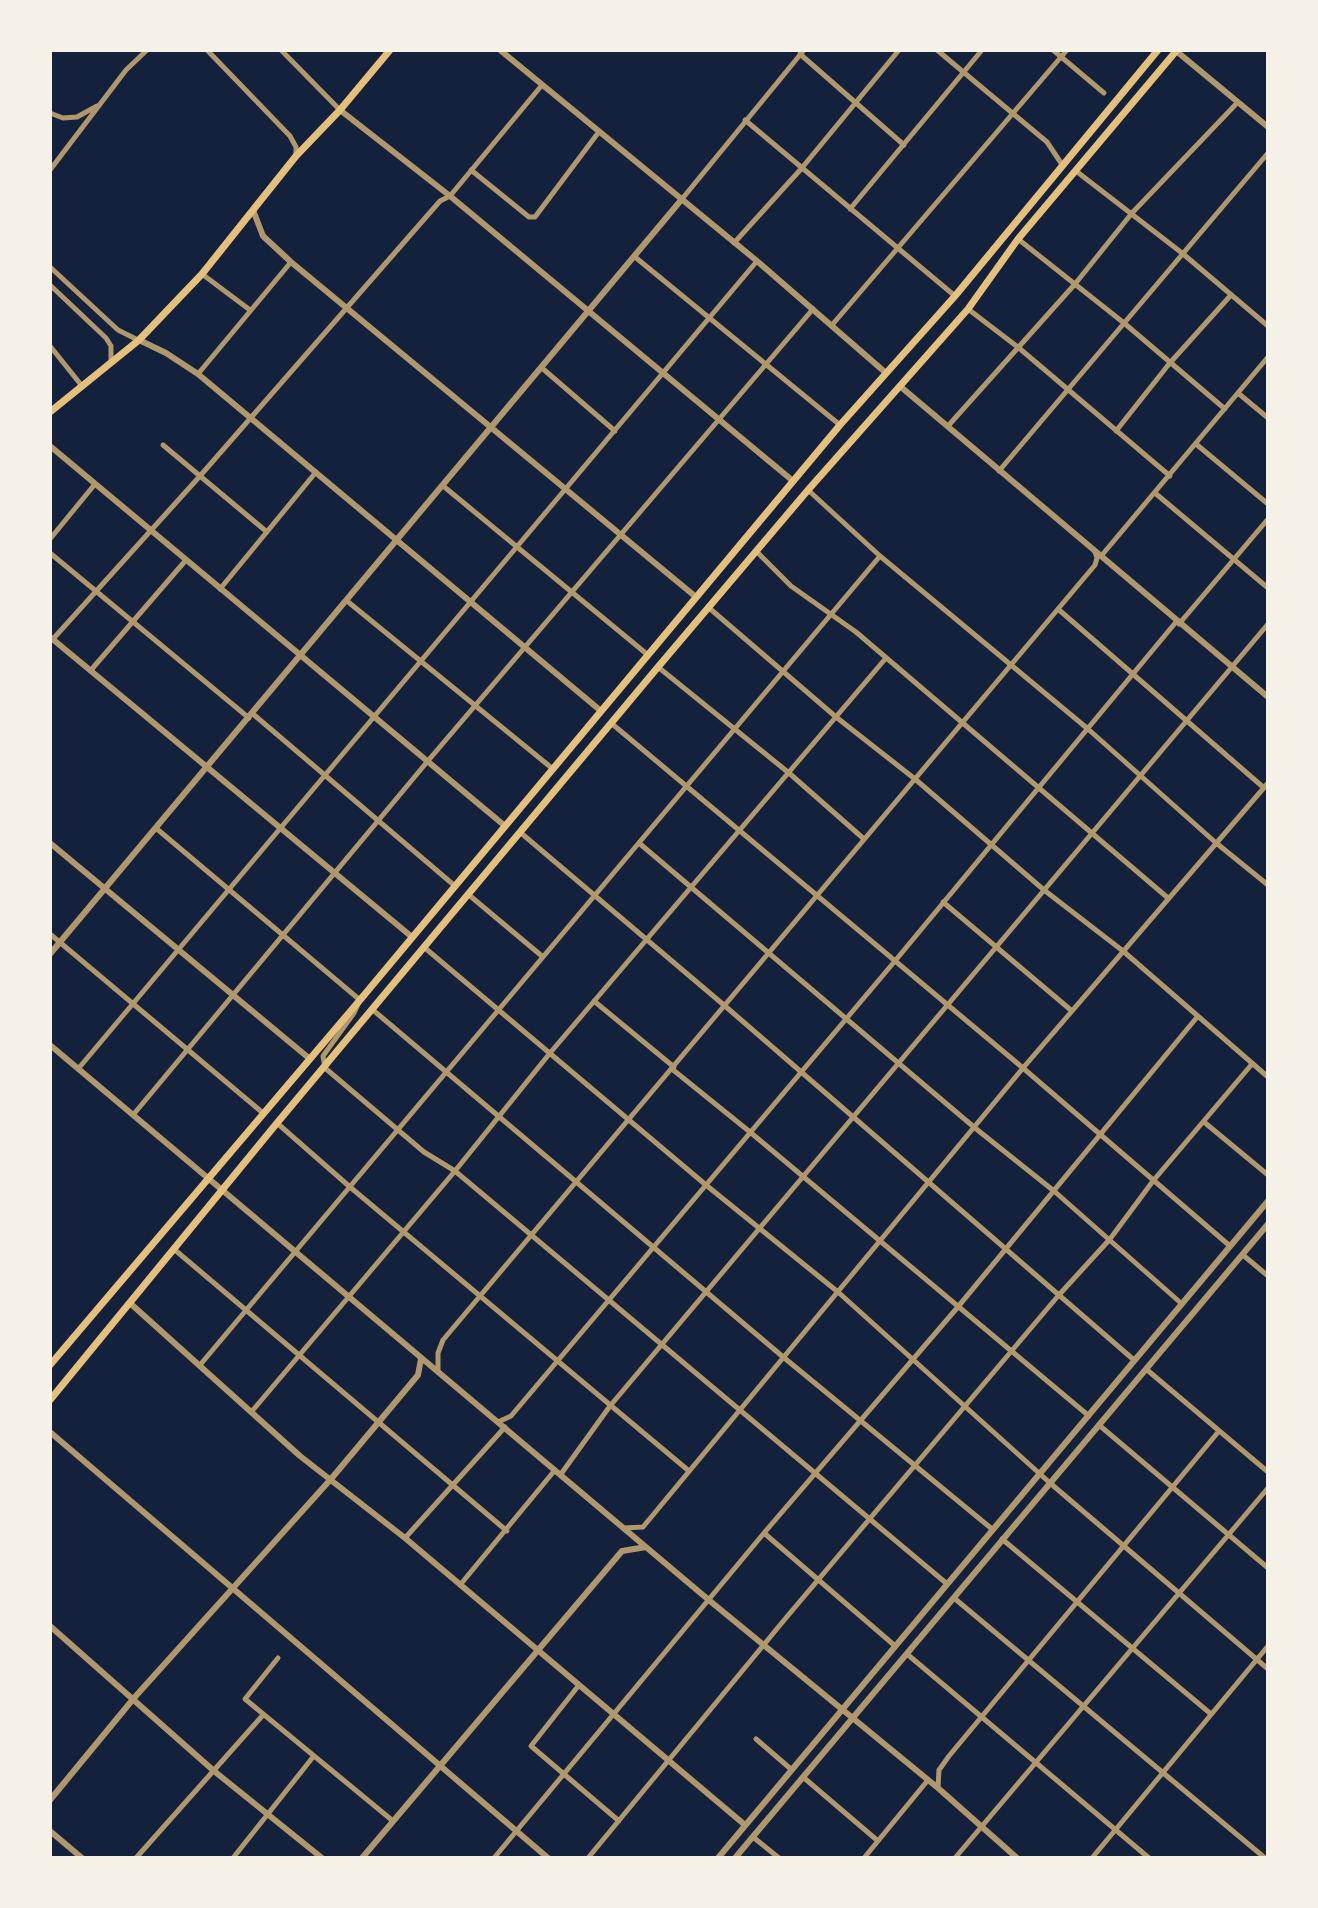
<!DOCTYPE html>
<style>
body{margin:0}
#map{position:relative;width:1318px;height:1908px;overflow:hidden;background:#14213d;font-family:"Fira Sans Condensed",sans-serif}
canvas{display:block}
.frame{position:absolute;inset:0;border:52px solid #f6f1e7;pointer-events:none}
</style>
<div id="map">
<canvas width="1318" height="1908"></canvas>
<div class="frame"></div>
</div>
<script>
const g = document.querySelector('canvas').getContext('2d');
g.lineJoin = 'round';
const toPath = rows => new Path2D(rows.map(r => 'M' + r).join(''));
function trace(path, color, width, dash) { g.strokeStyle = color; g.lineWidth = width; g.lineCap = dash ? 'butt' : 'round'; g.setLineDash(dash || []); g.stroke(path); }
trace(toPath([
 [207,50,290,136,296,147,296,155],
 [281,50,340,110],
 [937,50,1047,142,1063,166],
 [1053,50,1104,93],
 [800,54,904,145],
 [50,113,63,118,77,117,97,106],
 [745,120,955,296],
 [50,170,126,70,147,50],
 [471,170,529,217,535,217,598,133],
 [1076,171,1182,253,1268,326],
 [682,199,804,50],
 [850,209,982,50],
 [1018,239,1124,323,1225,409],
 [734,243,801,169,899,50],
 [635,257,840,425],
 [50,267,118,330,138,340],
 [202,274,250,310],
 [50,285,106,338,111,346,111,362],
 [968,309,1019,348,1170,476],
 [832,325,1067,50],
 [50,346,82,386],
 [542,368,615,431],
 [198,374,291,262],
 [1238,393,1268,418],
 [948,426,1075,284,1132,213,1238,102],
 [1116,431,1169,364,1231,295],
 [1196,444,1268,504],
 [163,445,267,532],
 [999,471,1268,153],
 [442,485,648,655],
 [808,490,880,556,1088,729,1215,842,1268,885],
 [1155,493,1268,588],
 [50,539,95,484],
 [756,551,791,586,856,632,1168,898],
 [50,553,249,718],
 [1102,555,1268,357],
 [220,589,316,472],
 [347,601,553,769],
 [708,607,836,717,915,779,1044,890,1123,951,1268,1077],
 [1058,609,1263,787],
 [1179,624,1268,519],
 [53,639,200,476,440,201,450,196,542,85],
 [658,667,789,773,864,839],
 [91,670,186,560],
 [253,714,455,886],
 [611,723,1023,1068,1230,1246],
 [157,829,360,1000,354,1013,323,1056,325,1068,424,1152,455,1171,946,1583],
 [521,833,725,1006,1134,1360],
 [639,843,975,1128,1054,1191,1182,1304],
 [469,895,543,957],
 [943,902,1072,1011],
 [50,934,263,1113],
 [425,948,706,1185,838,1292,1050,1483,1268,1669],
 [594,1001,674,1067],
 [373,1010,782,1356,992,1529],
 [78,1069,757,261],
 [672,1069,750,1132,1089,1416],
 [133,1115,427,762,813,309],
 [1204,1122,1268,1175],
 [277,1123,350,1187,689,1471],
 [175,1250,507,1531],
 [1243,1255,1268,1276],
 [200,1365,880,556],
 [1146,1369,1268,1472],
 [438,1372,438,1353,443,1340,1095,565,1097,558,1095,552],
 [253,1410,455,1171,550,1053,886,658],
 [498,1422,511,1416,895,961,1176,622],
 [1099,1425,1268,1568],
 [561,1474,610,1406,1268,624],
 [624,1528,643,1527,1023,1068,1268,783],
 [764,1533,894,1645],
 [405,1538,505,1427],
 [1002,1539,1211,1714],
 [460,1585,555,1470],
 [954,1598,1265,1858],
 [907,1654,1149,1858],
 [278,1658,245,1699,393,1821],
 [579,1685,531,1746,619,1821],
 [756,1739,792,1770],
 [803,1777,878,1841],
 [938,1787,939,1770,949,1756,1219,1431],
 [753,1837,779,1858],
 [136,1858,263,1715],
 [233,1858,313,1757],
 [494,1858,764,1533,957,1308,1198,1016],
 [588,1858,785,1619,1058,1296,1110,1239,1153,1181,1252,1064],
 [864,1858,928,1780],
 [955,1858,1268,1488],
 [1092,1858,1268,1646]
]), '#b1986c', 5);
trace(toPath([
 [500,50,757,261,886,373],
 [1175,50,1268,127],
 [340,110,450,196,793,481],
 [253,210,263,236,291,262,696,597],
 [139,340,166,353,198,374,601,711],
 [901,387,1268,697],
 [50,446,505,826],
 [50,637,412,937],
 [50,843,310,1059],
 [50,954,682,199],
 [50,1045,710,1601,938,1788,1017,1858],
 [131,1304,300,1456,405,1538,745,1825],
 [50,1432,548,1858],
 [50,1626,214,1771,322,1858],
 [50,1800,134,1698,331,1479,418,1375,421,1359],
 [50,1831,82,1858],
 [362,1858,622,1551,646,1547],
 [718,1858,1268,1201],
 [735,1858,1268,1224]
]), '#b1986c', 6);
trace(toPath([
 [50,412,139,340,202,274,296,156,340,110,390,50],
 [50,1365,360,1000,840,425,955,296,1158,50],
 [50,1400,277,1123,658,667,808,490,968,309,1018,239,1177,50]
]), '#e5c07b', 7);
</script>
